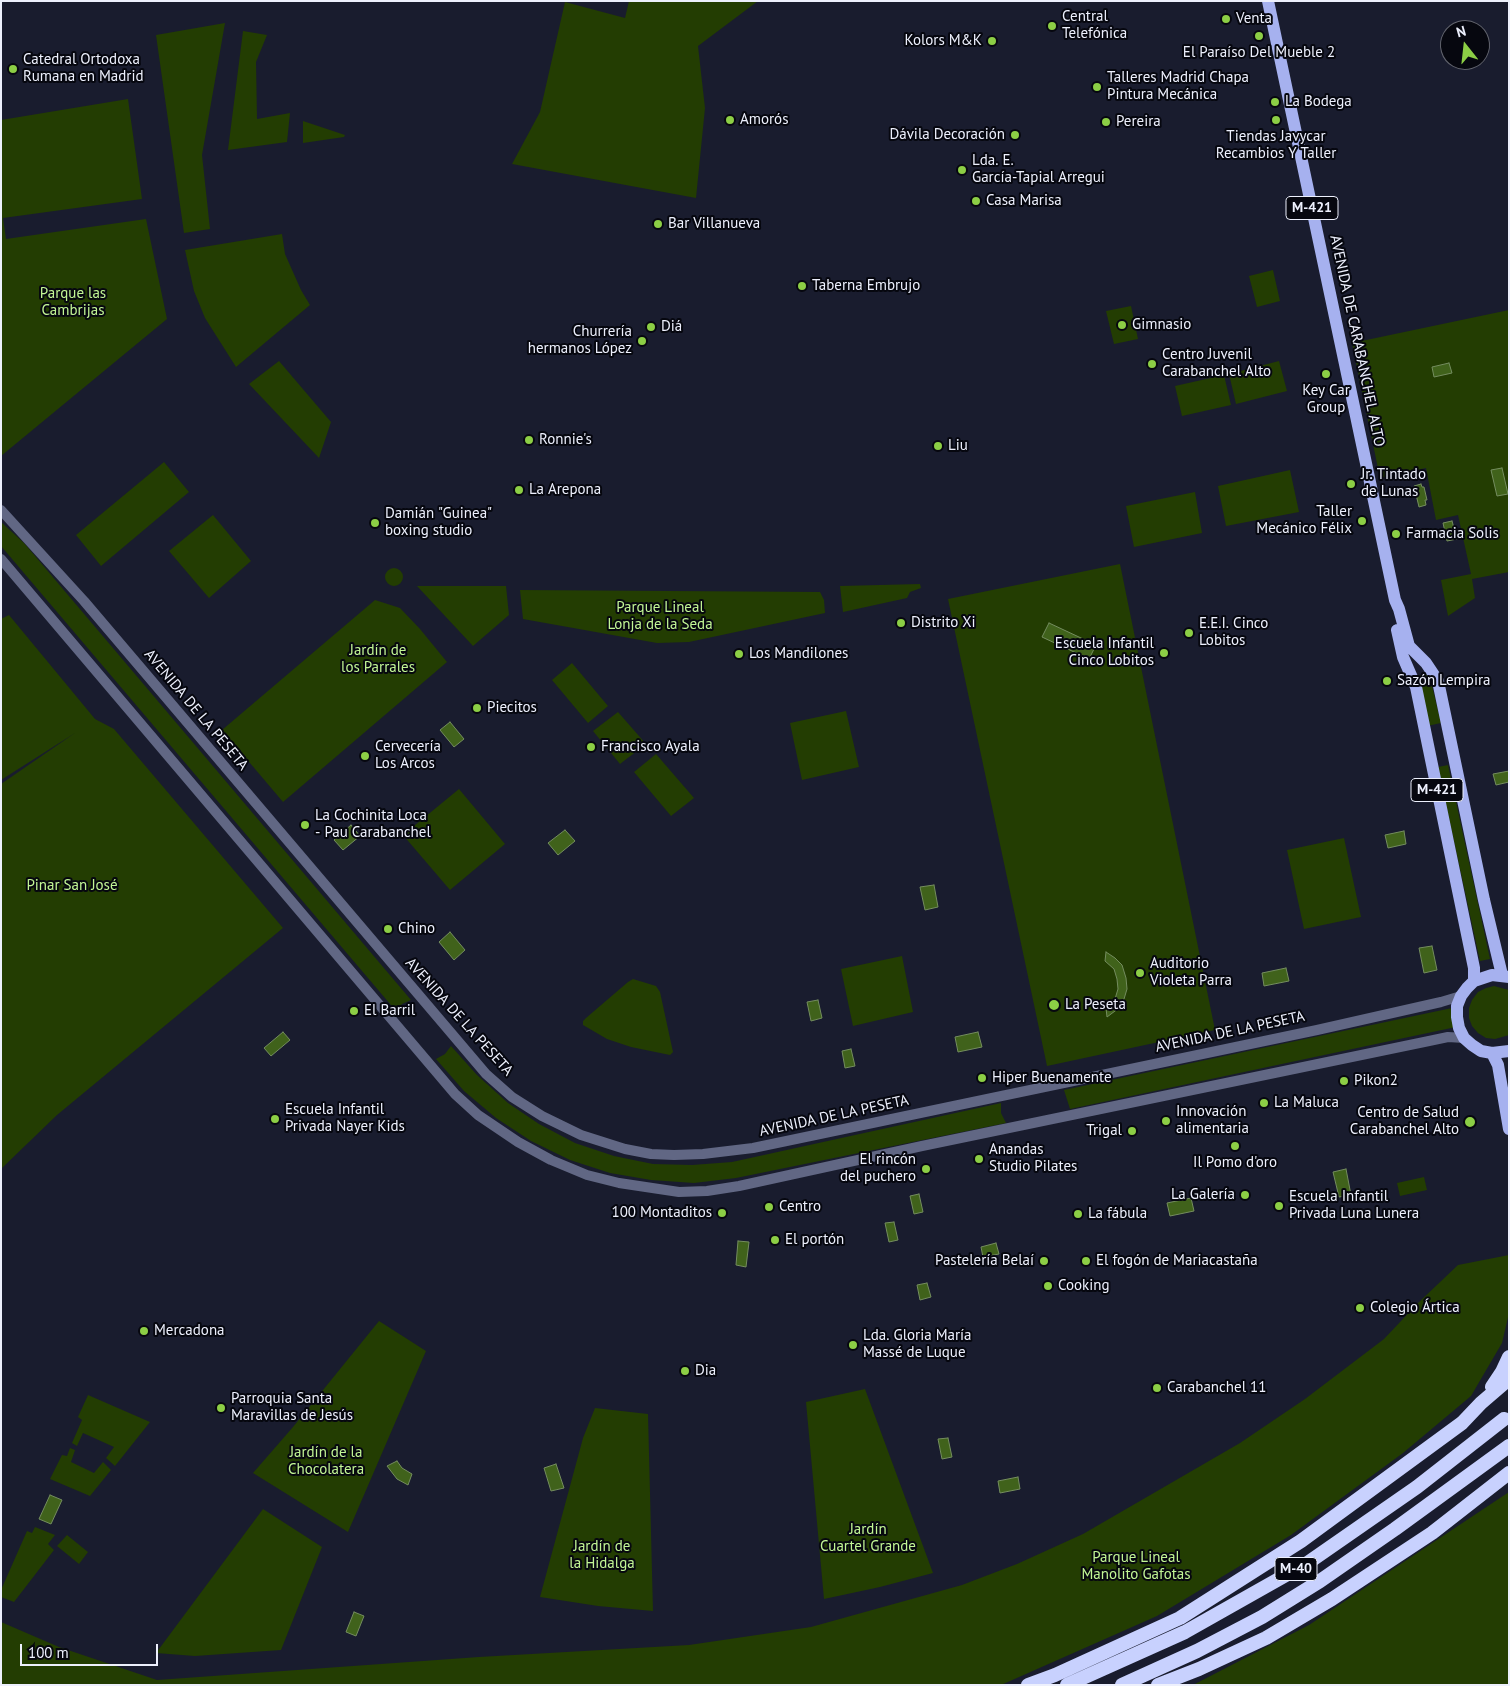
<!DOCTYPE html>
<meta charset="utf-8">
<style>
body{margin:0}
#map{position:relative;width:1510px;height:1686px;overflow:hidden;background:#191c2e;font-family:"PT Sans",sans-serif}
canvas{display:block}
.frame{position:absolute;inset:0;border:2px solid #edf0fd;pointer-events:none}
.north{position:absolute;left:1440px;top:20px;width:50px;height:50px;box-sizing:border-box;background:#06070f;border:1px solid #62646e;border-radius:50%;rotate:344deg;font-size:14px;font-weight:700;line-height:20px;text-align:center;color:#edf0fd}
.north::after{content:'';display:block;margin:auto;width:18px;height:22px;background:#8cce45;clip-path:polygon(50% 0,100% 100%,50% 72%,0 100%)}
.scale{position:absolute;left:20px;top:1644px;width:138px;height:22px;box-sizing:border-box;border:2px solid #edf0fd;border-top:0;padding-left:6px;font-size:15px;line-height:18px;white-space:nowrap;color:#edf0fd;-webkit-text-stroke:4px #06070f;paint-order:stroke}
</style>
<div id="map">
<canvas width="1510" height="1686"></canvas>
<div class="frame"></div>
<div class="north">N</div>
<div class="scale">100 m</div>
</div>
<script>
const g = document.querySelector('canvas').getContext('2d');
g.lineJoin = 'round';
function fillPath(path, color) { g.fillStyle = color; g.fill(path, 'evenodd'); }
const toPath = rows => new Path2D(rows.map(r => 'M' + r).join(''));
function trace(path, color, width, dash) { g.strokeStyle = color; g.lineWidth = width; g.lineCap = dash ? 'butt' : 'round'; g.setLineDash(dash || []); g.stroke(path); }
function drawText(font, color, halo, rows, align = 'center') {
  g.font = font + ' "PT Sans",sans-serif'; g.lineWidth = 4; g.setLineDash([]); g.textBaseline = 'middle'; g.strokeStyle = halo; g.fillStyle = color; for (const [text, x, y, turn = 0] of rows) {
    g.save(); g.translate(x, y); g.rotate((+turn || 0) * Math.PI / 180); g.textAlign = isNaN(turn) ? turn : align; if (halo) g.strokeText(text, 0, 0); g.fillText(text, 0, 0); g.restore();
  }
}
fillPath(toPath([
 [629,1,758,1,698,46,705,108,696,198,512,164,540,112,565,2,625,18],
 [225,23,202,155,210,229,184,233,156,35],
 [243,31,267,35,256,62,257,119,290,113,287,142,228,150],
 [128,99,142,199,3,218,6,239,146,219,167,319,1,456,1,120],
 [303,121,345,135,344,137,303,143],
 [282,234,285,254,301,290,310,305,236,367,205,318,194,291,185,250],
 [1273,270,1280,301,1257,307,1249,276],
 [1131,306,1138,339,1114,344,1106,311],
 [1509,310,1509,572,1472,579,1475,598,1448,616,1441,580,1471,574,1458,515,1436,520,1426,468,1380,478,1352,343],
 [279,361,331,422,319,458,249,384],
 [1279,361,1287,391,1236,404,1229,374],
 [1224,375,1231,405,1182,416,1175,386],
 [164,462,189,492,101,566,76,535],
 [1290,470,1299,512,1226,526,1218,486],
 [1195,492,1202,533,1134,547,1126,506],
 [213,515,251,561,209,598,169,551],
 [1,522,24,543,411,1000,402,1004,396,1011,1,546],
 [1120,564,1215,1030,1047,1066,948,599],
 '385 577a9 9 0 1 1 18 0a9 9 0 1 1-18 0Z',
 [920,584,921,588,910,592,907,598,843,612,840,586],
 [417,586,506,586,509,615,473,646],
 [520,590,820,592,824,600,825,613,689,642,657,643,523,619],
 [375,600,400,608,420,629,447,662,283,802,222,730],
 [9,615,95,719,114,729,283,928,57,1115,1,1169,1,784,75,733,1,780,1,619],
 [572,663,608,706,588,723,552,680],
 [1426,674,1430,678,1441,723,1427,726,1415,676],
 [846,711,859,767,802,780,790,723],
 [618,712,646,744,620,764,593,731],
 [656,754,694,798,671,816,634,772],
 [1448,765,1490,959,1480,961,1438,767],
 [459,789,505,844,450,890,403,835],
 [1344,838,1361,917,1304,929,1287,850],
 [902,956,913,1012,853,1026,841,969],
 [633,979,656,986,660,992,673,1052,670,1055,631,1047,607,1039,583,1025,583,1021,586,1018,628,982],
 [1494,986,1509,990,1509,1035,1495,1039,1486,1038,1478,1033,1472,1026,1469,1018,1469,1008,1472,1000,1478,992,1486,988],
 [1452,1008,1456,1027,1070,1109,1064,1090],
 [451,1046,477,1075,508,1103,539,1124,575,1143,614,1156,653,1164,692,1165,732,1162,1001,1103,1001,1113,1006,1123,736,1178,694,1183,651,1180,610,1173,570,1160,531,1141,496,1118,464,1091,436,1059,445,1054],
 [1424,1177,1427,1190,1400,1196,1397,1183],
 [1509,1255,1509,1313,1502,1343,1471,1396,1403,1453,1291,1535,1157,1616,1001,1685,1,1685,1,1622,59,1647,157,1680,479,1657,689,1645,811,1627,962,1585,1017,1564,1083,1534,1240,1443,1305,1399,1384,1339,1418,1303,1458,1265],
 [379,1321,426,1351,348,1532,253,1473,293,1427],
 [865,1389,933,1573,880,1587,824,1599,806,1402],
 [88,1395,150,1422,115,1466,106,1458,114,1447,83,1433,77,1446,72,1443,82,1420,78,1417],
 [595,1408,648,1414,653,1611,598,1606,540,1597,583,1438],
 [70,1448,75,1450,71,1462,94,1473,103,1462,111,1470,90,1496,50,1479,62,1455,67,1456],
 [1509,1492,1509,1685,1193,1685,1309,1625],
 [263,1509,322,1547,281,1650,195,1656,156,1653],
 [35,1527,55,1535,48,1544,54,1550,14,1602,1,1597,1,1590,27,1531,32,1533],
 [67,1535,88,1552,79,1564,57,1546]
]), '#233d02');
const water = toPath([
 [1449,363,1452,373,1434,377,1432,367,1449,363],
 [1502,468,1508,494,1497,496,1491,470,1502,468],
 [1421,484,1422,487,1424,487,1427,500,1425,500,1426,505,1419,507,1414,486,1421,484],
 [1452,521,1457,539,1447,541,1443,523,1452,521],
 [1049,623,1096,645,1089,659,1042,637,1049,623],
 [450,722,464,739,454,747,440,730,450,722],
 [1509,771,1509,782,1496,785,1493,774,1509,771],
 [351,825,360,836,343,850,334,840,351,825],
 [565,830,575,841,558,855,548,843,565,830],
 [1404,831,1406,844,1388,848,1385,835,1404,831],
 [934,885,938,907,925,910,920,887,934,885],
 [450,932,465,950,454,960,439,942,450,932],
 [1432,946,1437,970,1424,973,1419,948,1432,946],
 [1106,952,1115,958,1122,965,1126,978,1127,989,1124,999,1119,1008,1107,1017,1106,1008,1115,999,1118,989,1117,979,1114,969,1105,961,1106,952],
 [1286,968,1289,981,1264,986,1262,973,1286,968],
 [818,1000,822,1018,811,1021,807,1002,818,1000],
 [283,1032,290,1040,271,1056,264,1048,283,1032],
 [978,1032,982,1047,958,1052,955,1037,978,1032],
 [851,1049,855,1066,845,1068,842,1051,851,1049],
 [1346,1169,1351,1195,1339,1197,1333,1172,1346,1169],
 [919,1194,923,1212,914,1214,910,1196,919,1194],
 [1191,1198,1194,1211,1170,1216,1167,1203,1191,1198],
 [894,1222,898,1240,889,1242,885,1223,894,1222],
 [738,1241,749,1242,746,1267,736,1265,738,1241],
 [996,1243,999,1254,983,1257,981,1247,996,1243],
 [927,1283,931,1297,920,1300,917,1285,927,1283],
 [948,1438,952,1457,942,1459,938,1439,948,1438],
 [397,1461,402,1468,412,1474,408,1485,397,1479,387,1466,397,1461],
 [556,1464,564,1488,551,1491,544,1468,556,1464],
 [1018,1477,1020,1489,1000,1493,998,1481,1018,1477],
 [50,1495,62,1500,51,1524,39,1519,50,1495],
 [354,1612,364,1616,356,1636,346,1632,354,1612]
]);
fillPath(water, '#40621b');
trace(water, '#748d5f', 1);
trace(toPath([
 [1,510,84,601,486,1074,512,1097,542,1116,581,1135,625,1149,651,1154,674,1155,703,1154,753,1148,1317,1030,1441,1002,1461,996],
 [1,559,455,1094,478,1115,518,1142,551,1160,587,1175,619,1183,679,1192,707,1191,739,1186,922,1146,1429,1041,1448,1037,1464,1038]
]), '#616784', 10);
trace(toPath([
 [1268,1,1395,600,1399,609,1409,646,1426,663,1438,681,1484,900,1502,975],
 [1397,630,1403,657,1416,687,1461,905,1474,968,1474,981],
 [1509,977,1492,975,1474,981,1467,988,1461,996,1457,1006,1457,1017,1459,1028,1464,1038,1472,1045,1481,1051,1492,1053,1509,1051],
 [1492,1053,1498,1065,1509,1129]
]), '#a6b1ef', 12);
trace(toPath([
 [1492,1387,1502,1372,1509,1357],
 [1028,1685,1055,1675,1180,1618,1301,1541,1462,1423,1481,1403,1509,1379],
 [1067,1685,1185,1632,1309,1562,1417,1487,1504,1419],
 [1122,1685,1197,1651,1262,1617,1320,1581,1395,1529,1509,1446],
 [1158,1685,1199,1669,1266,1638,1332,1599,1432,1533,1509,1473]
]), '#c8d1fe', 14);
for (const [x, y, r, color] of [
 [1226,19,5,"#8cce45"],
 [1052,26,5,"#8cce45"],
 [1259,36,5,"#8cce45"],
 [992,41,5,"#8cce45"],
 [13,69,5,"#8cce45"],
 [1097,87,5,"#8cce45"],
 [1275,102,5,"#8cce45"],
 [730,120,5,"#8cce45"],
 [1276,120,5,"#8cce45"],
 [1106,122,5,"#8cce45"],
 [1015,135,5,"#8cce45"],
 [962,170,5,"#8cce45"],
 [976,201,5,"#8cce45"],
 [658,224,5,"#8cce45"],
 [802,286,5,"#8cce45"],
 [1122,325,5,"#8cce45"],
 [651,327,5,"#8cce45"],
 [642,341,5,"#8cce45"],
 [1152,364,5,"#8cce45"],
 [1326,374,5,"#8cce45"],
 [529,440,5,"#8cce45"],
 [938,446,5,"#8cce45"],
 [1351,484,5,"#8cce45"],
 [519,490,5,"#8cce45"],
 [1362,521,5,"#8cce45"],
 [375,523,5,"#8cce45"],
 [1396,534,5,"#8cce45"],
 [901,623,5,"#8cce45"],
 [1189,633,5,"#8cce45"],
 [1164,653,5,"#8cce45"],
 [739,654,5,"#8cce45"],
 [1387,681,5,"#8cce45"],
 [477,708,5,"#8cce45"],
 [591,747,5,"#8cce45"],
 [365,756,5,"#8cce45"],
 [305,825,5,"#8cce45"],
 [388,929,5,"#8cce45"],
 [1140,973,5,"#8cce45"],
 [1054,1005,6,"#8cce45"],
 [354,1011,5,"#8cce45"],
 [982,1078,5,"#8cce45"],
 [1344,1081,5,"#8cce45"],
 [1264,1103,5,"#8cce45"],
 [275,1119,5,"#8cce45"],
 [1166,1121,5,"#8cce45"],
 [1470,1122,6,"#8cce45"],
 [1132,1131,5,"#8cce45"],
 [1235,1146,5,"#8cce45"],
 [979,1159,5,"#8cce45"],
 [926,1169,5,"#8cce45"],
 [1245,1195,5,"#8cce45"],
 [1279,1206,5,"#8cce45"],
 [769,1207,5,"#8cce45"],
 [722,1213,5,"#8cce45"],
 [1078,1214,5,"#8cce45"],
 [775,1240,5,"#8cce45"],
 [1044,1261,5,"#8cce45"],
 [1086,1261,5,"#8cce45"],
 [1048,1286,5,"#8cce45"],
 [1360,1308,5,"#8cce45"],
 [144,1331,5,"#8cce45"],
 [853,1345,5,"#8cce45"],
 [685,1371,5,"#8cce45"],
 [1157,1388,5,"#8cce45"],
 [221,1408,5,"#8cce45"]
]) { const dot = new Path2D(); dot.arc(x, y, r, 0, 2 * Math.PI); g.fillStyle = color; g.fill(dot); trace(dot, '#06070f', 2); }
for (const [x, y, w] of [
 [1312,208,52],
 [1437,790,52],
 [1296,1569,42]
]) { const box = new Path2D(); box.roundRect(x - w / 2, y - 11.5, w, 23, 4); g.fillStyle = '#06070f'; g.fill(box); trace(box, '#edf0fd', 1); }
drawText('bold 14px', '#edf0fd', null, [
 ["M-421",1312,208],
 ["M-421",1437,790],
 ["M-40",1296,1569]
]);
drawText('15px', '#edf0fd', '#06070f', [
 ["Central",1062,17],
 ["Telefónica",1062,34],
 ["Venta",1236,19],
 ["Kolors M&K",982,41,"right"],
 ["El Paraíso Del Mueble 2",1259,53,"center"],
 ["Catedral Ortodoxa",23,60],
 ["Rumana en Madrid",23,77],
 ["Talleres Madrid Chapa",1107,78],
 ["Pintura Mecánica",1107,95],
 ["La Bodega",1285,102],
 ["Amorós",740,120],
 ["Pereira",1116,122],
 ["Dávila Decoración",1005,135,"right"],
 ["Tiendas Javycar",1276,137,"center"],
 ["Recambios Y Taller",1276,154,"center"],
 ["Lda. E.",972,161],
 ["García-Tapial Arregui",972,178],
 ["Casa Marisa",986,201],
 ["Bar Villanueva",668,224],
 ["Taberna Embrujo",812,286],
 ["Gimnasio",1132,325],
 ["Diá",661,327],
 ["Churrería",632,332,"right"],
 ["hermanos López",632,349,"right"],
 ["Centro Juvenil",1162,355],
 ["Carabanchel Alto",1162,372],
 ["Key Car",1326,391,"center"],
 ["Group",1326,408,"center"],
 ["Ronnie's",539,440],
 ["Liu",948,446],
 ["Jr. Tintado",1361,475],
 ["de Lunas",1361,492],
 ["La Arepona",529,490],
 ["Taller",1352,512,"right"],
 ["Mecánico Félix",1352,529,"right"],
 ["Damián \"Guinea\"",385,514],
 ["boxing studio",385,531],
 ["Farmacia Solis",1406,534],
 ["Distrito Xi",911,623],
 ["E.E.I. Cinco",1199,624],
 ["Lobitos",1199,641],
 ["Escuela Infantil",1154,644,"right"],
 ["Cinco Lobitos",1154,661,"right"],
 ["Los Mandilones",749,654],
 ["Sazón Lempira",1397,681],
 ["Piecitos",487,708],
 ["Cervecería",375,747],
 ["Los Arcos",375,764],
 ["Francisco Ayala",601,747],
 ["La Cochinita Loca",315,816],
 ["- Pau Carabanchel",315,833],
 ["Chino",398,929],
 ["Auditorio",1150,964],
 ["Violeta Parra",1150,981],
 ["La Peseta",1065,1005],
 ["El Barril",364,1011],
 ["Hiper Buenamente",992,1078],
 ["Pikon2",1354,1081],
 ["La Maluca",1274,1103],
 ["Escuela Infantil",285,1110],
 ["Privada Nayer Kids",285,1127],
 ["Innovación",1176,1112],
 ["alimentaria",1176,1129],
 ["Centro de Salud",1459,1113,"right"],
 ["Carabanchel Alto",1459,1130,"right"],
 ["Trigal",1122,1131,"right"],
 ["Anandas",989,1150],
 ["Studio Pilates",989,1167],
 ["El rincón",916,1160,"right"],
 ["del puchero",916,1177,"right"],
 ["Il Pomo d'oro",1235,1163,"center"],
 ["La Galería",1235,1195,"right"],
 ["Escuela Infantil",1289,1197],
 ["Privada Luna Lunera",1289,1214],
 ["Centro",779,1207],
 ["100 Montaditos",712,1213,"right"],
 ["La fábula",1088,1214],
 ["El portón",785,1240],
 ["Pastelería Belaí",1034,1261,"right"],
 ["El fogón de Mariacastaña",1096,1261],
 ["Cooking",1058,1286],
 ["Colegio Ártica",1370,1308],
 ["Mercadona",154,1331],
 ["Lda. Gloria María",863,1336],
 ["Massé de Luque",863,1353],
 ["Dia",695,1371],
 ["Carabanchel 11",1167,1388],
 ["Parroquia Santa",231,1399],
 ["Maravillas de Jesús",231,1416]
], 'left');
drawText('15px', '#c2f695', '#06070f', [
 ["Parque las",73,294],
 ["Cambrijas",73,311],
 ["Parque Lineal",660,608],
 ["Lonja de la Seda",660,625],
 ["Jardín de",378,651],
 ["los Parrales",378,668],
 ["Pinar San José",72,886],
 ["Jardín de la",326,1453],
 ["Chocolatera",326,1470],
 ["Jardín",868,1530],
 ["Cuartel Grande",868,1547],
 ["Jardín de",602,1547],
 ["la Hidalga",602,1564],
 ["Parque Lineal",1136,1558],
 ["Manolito Gafotas",1136,1575]
]);
drawText('15px', '#edf0fd', '#06070f', [
 ["AVENIDA DE CARABANCHEL ALTO",1357,341,78],
 ["AVENIDA DE LA PESETA",196,710,50],
 ["AVENIDA DE LA PESETA",459,1017,48],
 ["AVENIDA DE LA PESETA",1230,1032,-12],
 ["AVENIDA DE LA PESETA",834,1116,-12]
]);
</script>
